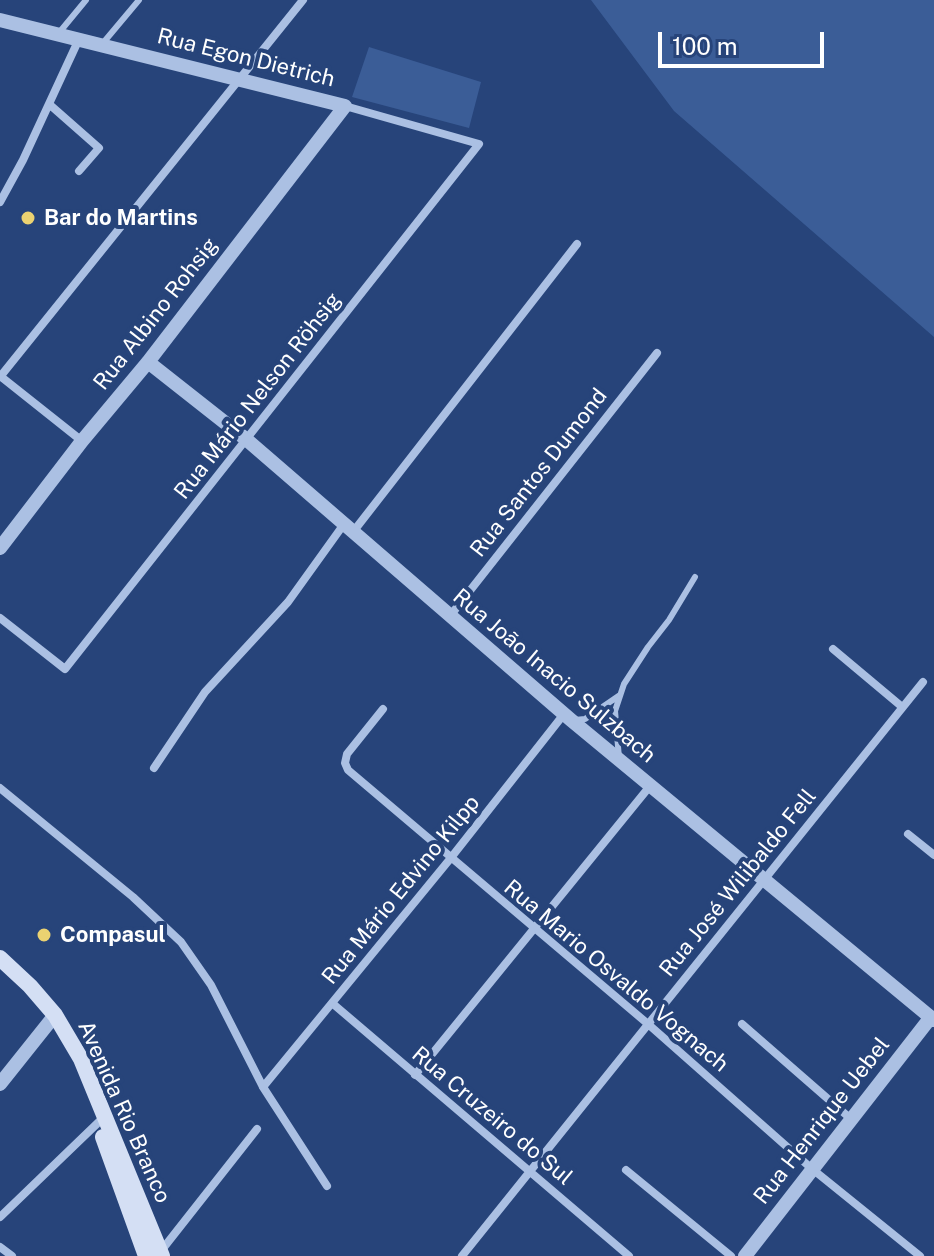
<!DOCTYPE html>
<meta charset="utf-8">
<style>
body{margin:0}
#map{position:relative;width:934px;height:1256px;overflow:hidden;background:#27447a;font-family:"Public Sans",sans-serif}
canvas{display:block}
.scale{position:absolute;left:658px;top:32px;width:166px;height:36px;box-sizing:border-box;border:4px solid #fff;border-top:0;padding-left:10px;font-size:24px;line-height:28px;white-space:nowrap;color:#fff;-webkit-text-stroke:6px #27447a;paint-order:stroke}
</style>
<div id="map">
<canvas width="934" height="1256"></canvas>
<div class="scale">100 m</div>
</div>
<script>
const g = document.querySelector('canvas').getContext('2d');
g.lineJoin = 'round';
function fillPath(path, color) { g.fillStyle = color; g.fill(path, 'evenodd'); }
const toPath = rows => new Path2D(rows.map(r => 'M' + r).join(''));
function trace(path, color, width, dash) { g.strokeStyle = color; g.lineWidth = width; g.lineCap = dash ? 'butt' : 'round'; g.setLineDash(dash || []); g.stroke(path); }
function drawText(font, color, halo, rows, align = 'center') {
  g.font = font + ' "Public Sans",sans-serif'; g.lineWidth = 8; g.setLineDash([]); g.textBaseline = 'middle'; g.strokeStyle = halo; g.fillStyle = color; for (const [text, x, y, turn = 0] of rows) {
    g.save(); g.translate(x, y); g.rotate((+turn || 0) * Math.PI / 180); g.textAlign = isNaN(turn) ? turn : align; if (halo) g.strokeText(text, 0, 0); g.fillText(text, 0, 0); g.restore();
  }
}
fillPath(toPath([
 [591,0,934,0,934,337,674,111],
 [369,47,481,82,469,128,352,97]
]), '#3b5d97');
trace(toPath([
 [58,34,86,0],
 [103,43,139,0],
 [575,720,585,719,620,695],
 [619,758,615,711,624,684,648,647,669,620,695,577]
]), '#abc0e3', 6);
trace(toPath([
 [49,104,99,148,79,171],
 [0,202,23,160,79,39],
 [0,376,82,441],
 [0,377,303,0],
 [353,532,577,244],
 [450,616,657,353],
 [0,618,65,669,479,144,345,106],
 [833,649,901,706],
 [383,709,347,754,345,763,348,770,648,1024,811,1168,920,1256],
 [154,768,205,692,288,602,344,524],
 [0,788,133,897,181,942,211,985,263,1087,327,1186],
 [908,834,934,855],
 [332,1003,629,1256],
 [742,1024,851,1119],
 [415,1075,650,786],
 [263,1087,450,859,564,714],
 [626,1170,731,1256],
 [0,1217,105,1116],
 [0,1247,12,1256],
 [161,1251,257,1129],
 [462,1256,923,682]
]), '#abc0e3', 8);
trace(toPath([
 [0,20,345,106,148,362,82,441,0,548],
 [148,362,247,440,571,720,934,1020],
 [0,1084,55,1015],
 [745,1256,931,1017]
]), '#abc0e3', 14);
trace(toPath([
 [0,958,30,986,55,1015,81,1059,162,1256],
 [103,1137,146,1256]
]), '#d4dff4', 16);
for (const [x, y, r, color] of [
 [28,218,8,"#ebd271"],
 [44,935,8,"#ebd271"]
]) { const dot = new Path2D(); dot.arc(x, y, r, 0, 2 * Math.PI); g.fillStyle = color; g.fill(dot); trace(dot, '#27447a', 3); }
drawText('22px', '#fff', '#27447a', [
 ["Rua Egon Dietrich",246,58,14],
 ["Rua Albino Rohsig",156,314,-52],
 ["Rua Mário Nelson Röhsig",258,396,-52],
 ["Rua Santos Dumond",539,473,-52],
 ["Rua João Inacio Sulzbach",554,676,40],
 ["Rua José Wilibaldo Fell",738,883,-51],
 ["Rua Mário Edvino Kilpp",401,890,-51],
 ["Rua Mario Osvaldo Vognach",616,976,40],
 ["Avenida Rio Branco",124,1112,66],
 ["Rua Cruzeiro do Sul",492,1116,40],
 ["Rua Henrique Uebel",822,1121,-52]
]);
drawText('bold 22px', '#fff', '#27447a', [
 ["Bar do Martins",44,218],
 ["Compasul",60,935]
], 'left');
</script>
